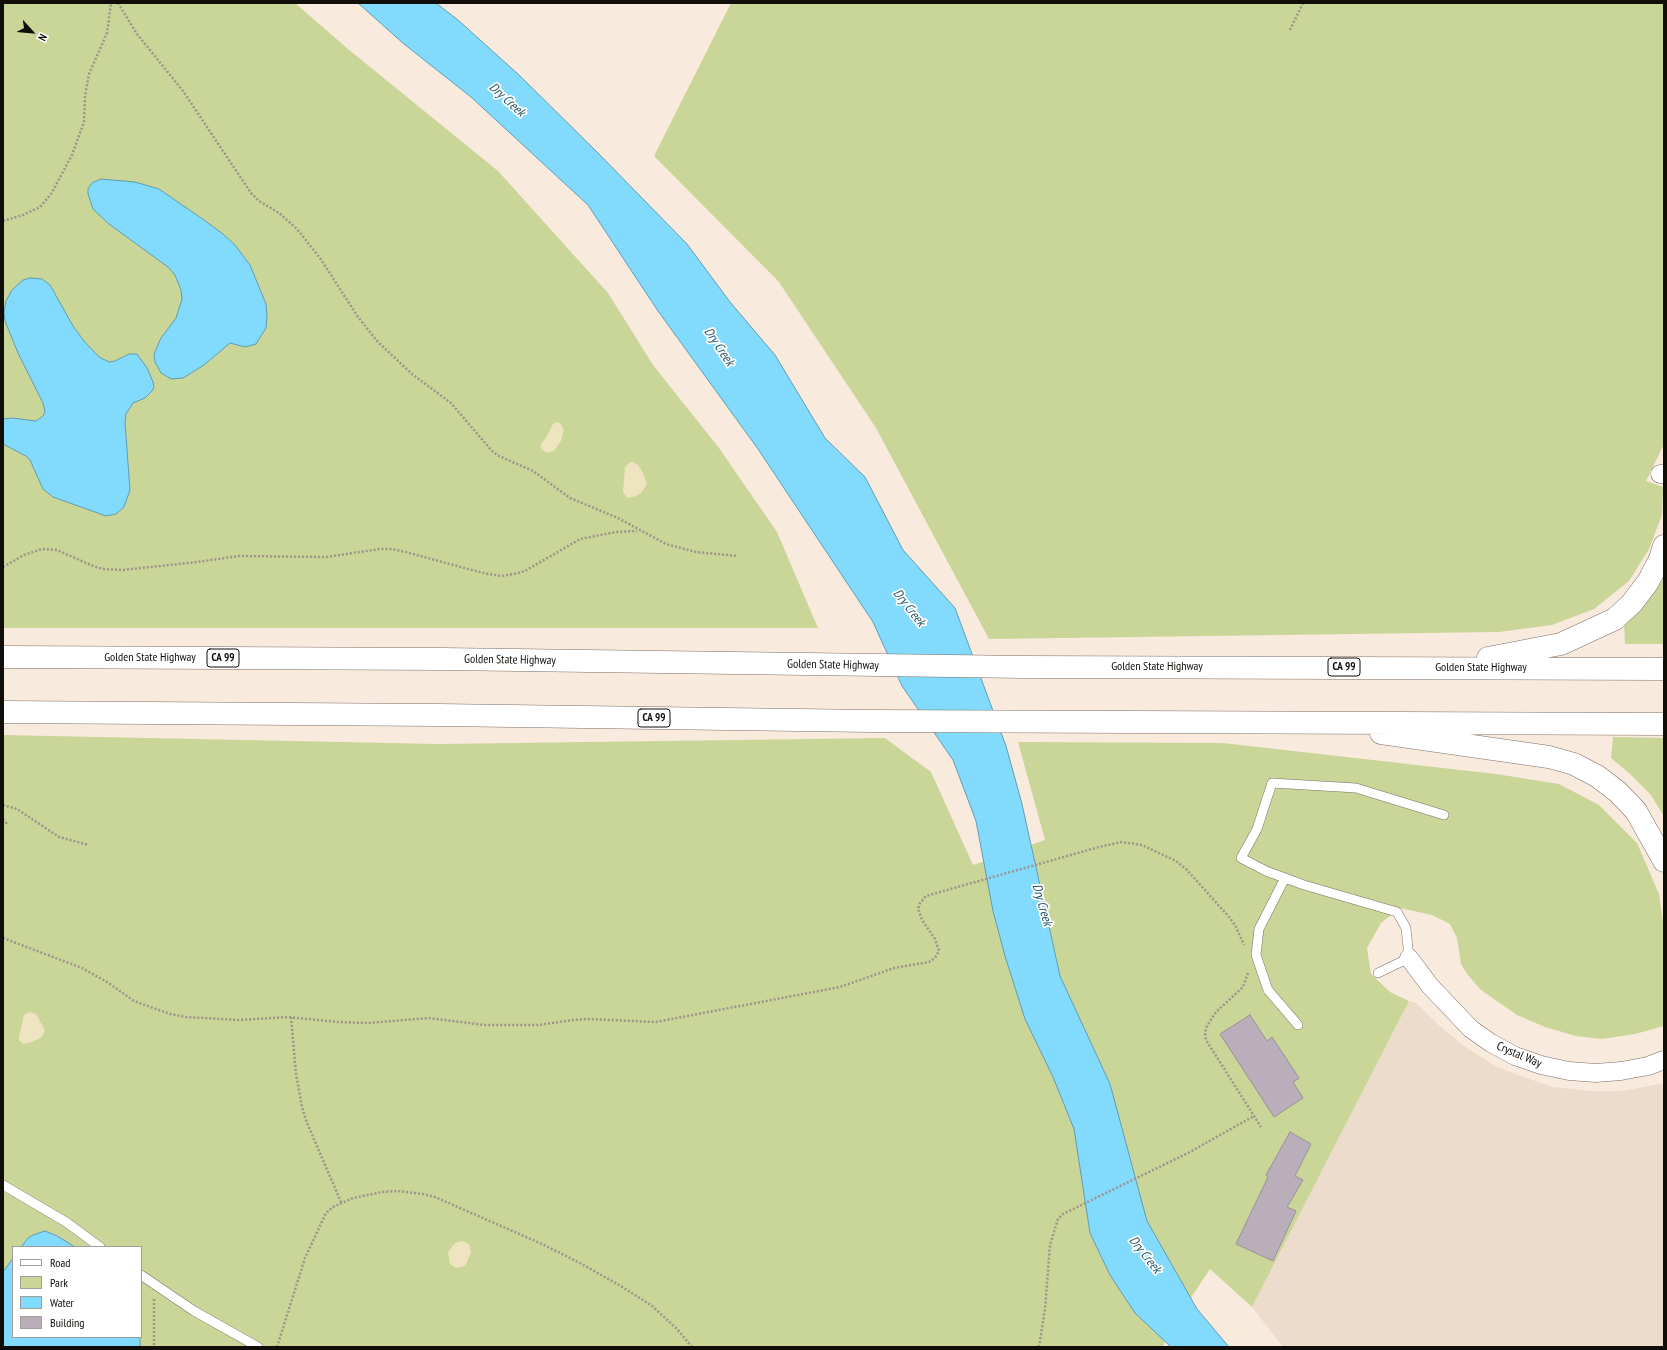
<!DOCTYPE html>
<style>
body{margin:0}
#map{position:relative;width:1667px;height:1350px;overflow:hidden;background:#f9eade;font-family:"PT Sans Narrow",sans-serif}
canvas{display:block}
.frame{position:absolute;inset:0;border:4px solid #110d09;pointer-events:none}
.legend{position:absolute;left:12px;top:1246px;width:130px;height:92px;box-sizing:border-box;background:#fff;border:1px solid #a09e9d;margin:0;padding:5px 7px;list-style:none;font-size:12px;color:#110d09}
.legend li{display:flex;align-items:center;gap:8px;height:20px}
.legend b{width:20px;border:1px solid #a09e9d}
.north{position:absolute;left:12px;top:12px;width:40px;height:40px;-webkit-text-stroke:3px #fff;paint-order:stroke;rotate:117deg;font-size:11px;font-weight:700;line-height:16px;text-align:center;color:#110d09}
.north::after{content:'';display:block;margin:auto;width:14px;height:18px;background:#110d09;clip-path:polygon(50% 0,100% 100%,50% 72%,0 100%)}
</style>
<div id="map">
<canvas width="1667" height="1350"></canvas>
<div class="frame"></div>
<ul class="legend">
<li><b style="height:5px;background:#fff"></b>Road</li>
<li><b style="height:11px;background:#cad598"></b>Park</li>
<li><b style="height:11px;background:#82dafc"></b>Water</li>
<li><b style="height:11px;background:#baaebb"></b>Building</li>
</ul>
<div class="north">N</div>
</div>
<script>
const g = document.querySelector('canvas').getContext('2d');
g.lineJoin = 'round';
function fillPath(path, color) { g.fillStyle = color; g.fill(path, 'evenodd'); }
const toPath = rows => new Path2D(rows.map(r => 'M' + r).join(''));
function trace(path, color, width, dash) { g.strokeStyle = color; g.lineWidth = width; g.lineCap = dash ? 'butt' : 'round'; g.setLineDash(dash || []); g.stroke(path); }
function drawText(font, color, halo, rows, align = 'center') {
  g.font = font + ' "PT Sans Narrow",sans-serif'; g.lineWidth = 3.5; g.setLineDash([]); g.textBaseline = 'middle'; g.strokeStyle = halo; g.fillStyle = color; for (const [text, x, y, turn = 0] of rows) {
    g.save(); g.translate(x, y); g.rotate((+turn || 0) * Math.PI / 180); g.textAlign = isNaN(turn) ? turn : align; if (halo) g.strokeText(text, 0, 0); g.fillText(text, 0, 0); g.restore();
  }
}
fillPath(toPath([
 [1409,1001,1416,1003,1443,1029,1467,1048,1495,1066,1521,1076,1553,1087,1589,1091,1622,1091,1664,1083,1664,1347,1283,1347,1252,1307]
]), '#eddccb');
fillPath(toPath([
 [3,3,295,3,348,49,498,171,608,293,653,365,719,448,777,532,818,628,3,628],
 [731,3,1664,3,1664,444,1646,481,1663,487,1662,515,1649,549,1629,581,1594,609,1552,625,1499,632,989,639,876,428,779,282,654,156],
 [1664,579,1664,644,1625,644,1624,622,1646,602],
 [3,735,439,744,885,738,931,772,973,865,1045,840,1018,742,1223,743,1496,774,1559,784,1599,805,1637,843,1659,894,1664,928,1664,1026,1635,1034,1602,1039,1576,1036,1545,1027,1517,1015,1481,990,1467,974,1461,964,1457,938,1450,924,1432,915,1400,908,1381,923,1367,948,1371,974,1390,992,1409,1001,1252,1307,1210,1269,1167,1334,1163,1347,3,1347],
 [13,1247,141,1247,141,1337,13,1337],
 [1613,737,1664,738,1664,816,1650,794,1630,774,1611,758]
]), '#cad598');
fillPath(toPath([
 [557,422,560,423,564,430,561,441,555,450,548,453,545,452,540,447,541,444,547,436,553,424],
 [630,462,633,462,638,465,643,473,647,484,642,492,636,496,628,498,624,494,623,491,625,467],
 [29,1012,36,1014,45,1030,42,1037,32,1042,23,1044,19,1040,19,1038,23,1019,24,1015],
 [462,1241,469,1244,471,1253,465,1266,456,1268,450,1264,448,1252,455,1243]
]), '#eee4bf');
const water = toPath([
 [358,3,436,3,458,20,519,75,597,152,687,244,730,302,775,355,825,438,865,477,903,550,955,608,1006,746,1022,804,1060,976,1110,1084,1147,1221,1197,1309,1229,1347,1171,1347,1135,1313,1110,1275,1090,1233,1074,1129,1053,1077,1025,1019,1005,956,993,911,976,821,953,760,902,686,873,622,758,449,658,311,588,205,471,97,404,44,358,3],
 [101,179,135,182,159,189,204,220,223,234,235,245,250,265,266,304,267,317,266,328,256,344,245,347,230,343,204,365,183,378,171,379,161,373,155,362,154,354,161,338,176,318,182,299,181,290,175,275,168,267,109,224,93,209,88,194,88,189,92,183,101,179],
 [30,278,42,279,50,285,73,326,84,341,99,357,109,362,115,361,129,354,137,354,147,368,153,382,154,387,152,391,145,398,133,403,126,414,125,423,130,490,124,507,116,514,106,516,53,497,43,489,30,460,26,456,3,444,3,419,12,418,36,421,43,416,45,412,43,403,18,353,5,321,4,312,6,301,12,290,23,280,30,278],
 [45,1231,57,1236,75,1247,21,1247,28,1238,33,1235,45,1231],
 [13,1258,13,1337,140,1337,140,1347,3,1347,3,1272,13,1258]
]);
fillPath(water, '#82dafc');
trace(water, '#609cb3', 1);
const building = toPath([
 [1250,1015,1267,1041,1272,1037,1299,1078,1293,1082,1303,1098,1274,1117,1220,1034,1250,1015],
 [1290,1132,1311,1144,1295,1176,1303,1180,1287,1207,1296,1211,1273,1261,1236,1244,1268,1177,1266,1175,1290,1132]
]);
fillPath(building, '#baaebb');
trace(building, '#9b8f9b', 1);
const service = toPath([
 [1285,878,1259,929,1256,955,1268,990,1298,1025],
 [1378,973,1409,958,1406,928,1397,912,1304,885,1266,871,1241,858,1257,829,1272,783,1356,788,1444,815],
 [3,1185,66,1222,100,1247],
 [141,1275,194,1311,258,1347]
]);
const minor = toPath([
 [1660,474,1664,474],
 [1409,958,1430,986,1471,1029,1491,1043,1515,1056,1541,1065,1569,1071,1596,1073,1621,1071,1648,1066,1664,1060]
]);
const motorway = toPath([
 [3,657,443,659,1024,667,1664,669],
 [1488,658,1561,644,1615,619,1632,603,1648,582,1660,559,1664,546],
 [3,712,439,715,870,721,1664,724],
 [1381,733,1549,757,1574,764,1597,776,1618,792,1636,811,1664,861]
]);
trace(service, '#7b6e64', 10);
trace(minor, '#7b6e64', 19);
trace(motorway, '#7b6e64', 23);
trace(toPath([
 [118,3,137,34,183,91,251,193,259,201,279,213,297,229,320,258,358,317,378,342,412,374,451,403,492,451,499,456,533,471,570,498,618,518,666,544,696,552,738,556],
 [1290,30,1303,3],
 [3,221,23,215,40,207,51,194,72,155,84,122,85,96,89,74,107,33,111,3],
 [3,567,24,555,42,549,57,550,93,566,103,569,122,570,197,562,239,556,326,557,380,549,392,549,406,552,468,569,488,574,502,576,514,574,525,571,580,539,616,532,637,531],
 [3,805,17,809,59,837,89,845],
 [3,819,7,824],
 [3,938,82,968,107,982,134,1001,170,1014,186,1017,239,1020,288,1017,338,1022,368,1023,429,1018,484,1025,538,1025,573,1020,587,1019,656,1022,840,987,894,968,929,962,935,958,939,951,935,939,922,920,918,909,920,903,926,896,1099,847,1121,842,1142,845,1176,861,1187,870,1230,918,1236,927,1244,945],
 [1248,973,1243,987,1216,1012,1207,1026,1205,1033,1206,1040,1261,1127],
 [291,1017,296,1074,302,1107,307,1123,341,1202],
 [154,1299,154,1347],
 [277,1347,305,1258,326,1213,333,1207,353,1198,382,1192,397,1191,423,1194,435,1197,542,1244,578,1262,619,1285,651,1305,677,1329,692,1347],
 [1039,1347,1045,1309,1050,1245,1058,1219,1063,1214,1188,1153,1254,1116]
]), '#9e938b', 2.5, [2, 2]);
trace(service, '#fff', 9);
trace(minor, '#fff', 18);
trace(motorway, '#fff', 22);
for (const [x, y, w] of [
 [223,658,32],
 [1344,667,32],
 [654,718,32]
]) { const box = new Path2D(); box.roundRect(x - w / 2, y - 9, w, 18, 3); g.fillStyle = '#fff'; g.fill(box); trace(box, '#110d09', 1); }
drawText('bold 11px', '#110d09', null, [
 ["CA 99",223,658],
 ["CA 99",1344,667],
 ["CA 99",654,718]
]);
drawText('12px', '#110d09', '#fff', [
 ["Golden State Highway",150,658],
 ["Golden State Highway",510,660,1],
 ["Golden State Highway",833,665,1],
 ["Golden State Highway",1157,667],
 ["Golden State Highway",1481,668],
 ["Crystal Way",1519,1055,23]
]);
drawText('italic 13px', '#255668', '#fff', [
 ["Dry Creek",507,100,42],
 ["Dry Creek",719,347,56],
 ["Dry Creek",909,608,52],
 ["Dry Creek",1042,905,74],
 ["Dry Creek",1145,1255,52]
]);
</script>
